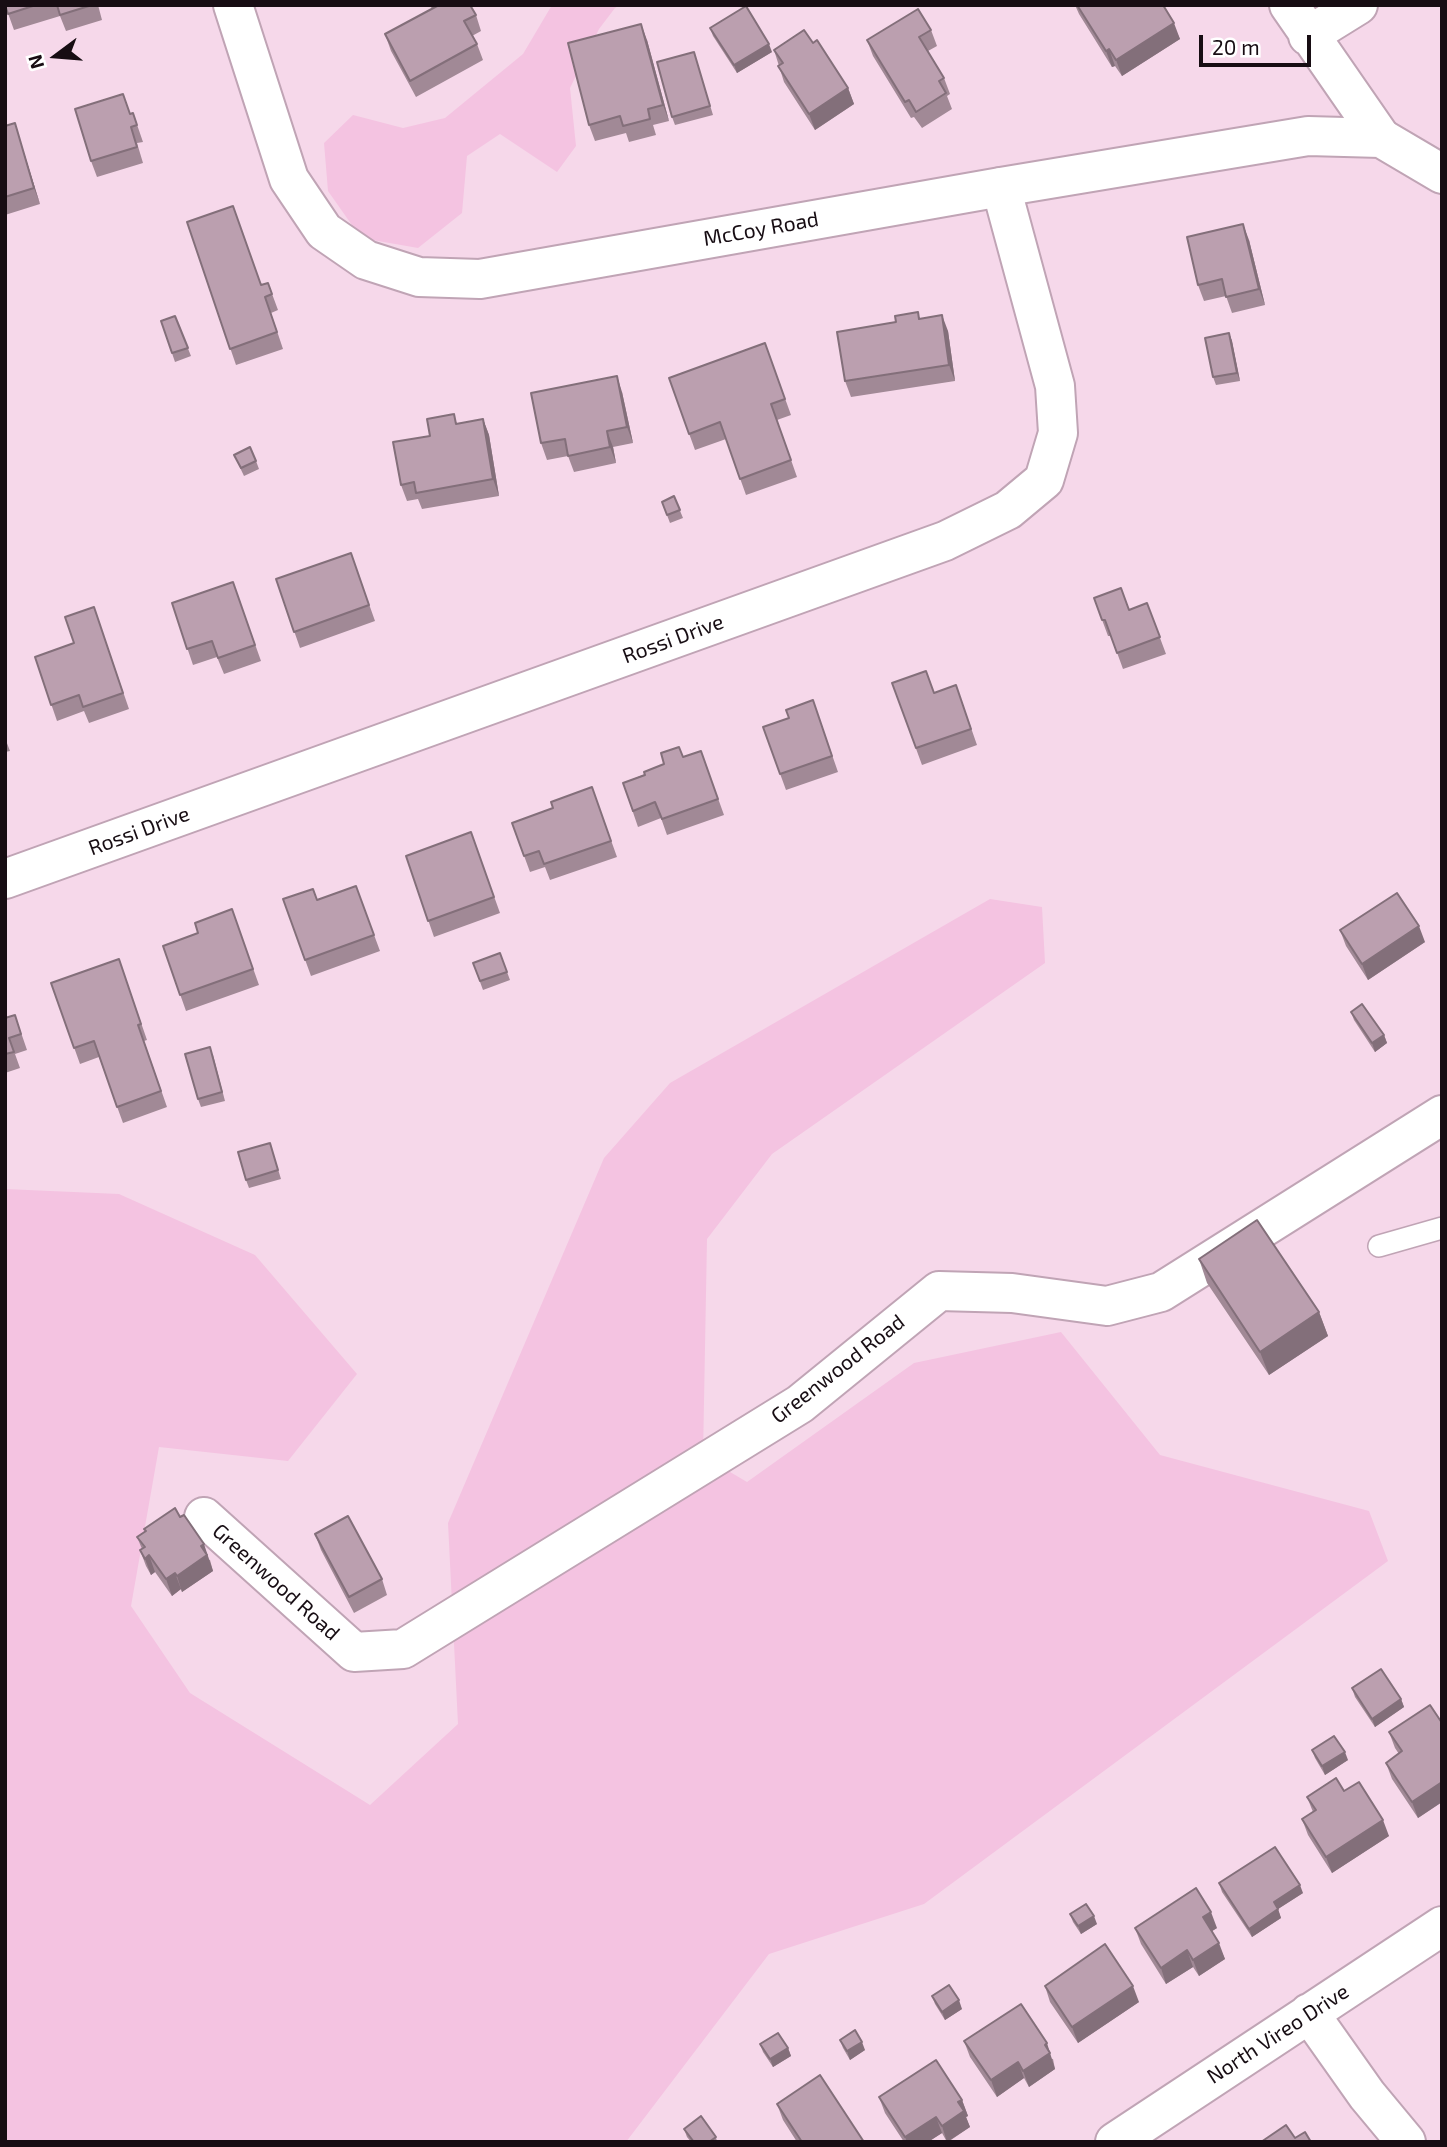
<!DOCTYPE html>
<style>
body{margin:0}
#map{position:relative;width:1447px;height:2147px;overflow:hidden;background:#f6d8ea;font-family:"Exo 2",sans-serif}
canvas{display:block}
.frame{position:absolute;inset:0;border:7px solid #170d13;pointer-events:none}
.north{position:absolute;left:21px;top:21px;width:70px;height:70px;-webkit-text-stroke:5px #fff;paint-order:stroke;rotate:254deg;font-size:19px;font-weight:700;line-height:28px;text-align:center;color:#170d13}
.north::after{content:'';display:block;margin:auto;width:24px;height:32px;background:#170d13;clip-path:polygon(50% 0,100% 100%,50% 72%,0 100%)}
.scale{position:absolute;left:1199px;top:35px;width:112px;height:32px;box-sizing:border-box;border:4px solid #170d13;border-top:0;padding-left:9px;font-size:21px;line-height:24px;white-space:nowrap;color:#170d13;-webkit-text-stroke:5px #fff;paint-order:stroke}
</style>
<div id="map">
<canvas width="1447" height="2147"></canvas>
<div class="frame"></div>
<div class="north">N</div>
<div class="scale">20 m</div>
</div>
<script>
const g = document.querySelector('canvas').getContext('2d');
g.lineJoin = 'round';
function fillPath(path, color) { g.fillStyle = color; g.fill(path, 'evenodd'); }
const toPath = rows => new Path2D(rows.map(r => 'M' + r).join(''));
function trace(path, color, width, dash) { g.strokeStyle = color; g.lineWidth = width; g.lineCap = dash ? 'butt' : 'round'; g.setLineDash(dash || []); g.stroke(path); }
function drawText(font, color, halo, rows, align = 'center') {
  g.font = font + ' "Exo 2",sans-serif'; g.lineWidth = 5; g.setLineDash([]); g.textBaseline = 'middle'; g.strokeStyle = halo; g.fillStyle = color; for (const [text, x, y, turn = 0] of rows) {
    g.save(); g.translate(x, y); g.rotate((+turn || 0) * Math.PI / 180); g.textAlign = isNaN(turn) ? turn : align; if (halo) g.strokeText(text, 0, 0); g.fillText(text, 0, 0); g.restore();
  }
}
fillPath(toPath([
 [552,5,620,5,615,8,599,29,570,88,576,146,557,172,500,134,467,156,462,213,418,248,361,238,328,191,324,143,353,115,403,128,445,118,523,54],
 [990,899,1042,907,1045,963,772,1154,707,1239,703,1456,747,1482,914,1363,1061,1332,1160,1455,1369,1511,1388,1561,924,1904,769,1954,626,2142,5,2142,5,1189,119,1194,255,1255,357,1374,288,1461,159,1447,131,1606,190,1693,370,1805,458,1724,448,1523,604,1158,670,1083]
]), '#f4c3e1');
const service = toPath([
 [1379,1246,1442,1228]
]);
const minor = toPath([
 [1289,5,1381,138],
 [1308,36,1358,5],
 [5,879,945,541,1008,510,1044,480,1058,433,1055,386,1001,187],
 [204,1517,354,1652,403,1649,800,1404,939,1291,1012,1293,1107,1306,1161,1292,1442,1115],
 [1309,2013,1367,2095,1406,2142],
 [1115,2142,1442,1926]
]);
const tertiary = toPath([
 [233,5,289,179,324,231,366,260,419,277,480,279,1001,187,1308,136,1381,138,1442,174]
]);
trace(service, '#c0a4b5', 24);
trace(minor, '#c0a4b5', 42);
trace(tertiary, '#c0a4b5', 42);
trace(service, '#fff', 21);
trace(minor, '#fff', 38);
trace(tertiary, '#fff', 38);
fillPath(toPath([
 [5,5,98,5,102,20,66,31,60,16,14,30],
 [430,5,470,5,476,15,481,31,472,36,477,44,483,60,416,97,391,51,385,34,432,9],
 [1075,5,1163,5,1180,39,1122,76,1115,66,1112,67,1079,14],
 [710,28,772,52,737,73,713,36],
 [931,30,937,46,928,51,944,78,950,94,947,96,952,109,922,128,914,117,911,118,873,56,867,40],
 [647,40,669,121,653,125,656,135,629,142,626,133,595,141,589,125],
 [813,43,848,88,854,104,815,130,784,82,774,50],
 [694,52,713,115,675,125,672,117],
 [133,113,143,142,137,143,143,163,97,177,91,161,130,114],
 [5,126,20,140,40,204,5,215],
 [187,222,261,285,268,283,278,310,271,313,283,349,236,365],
 [1249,240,1265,305,1232,313,1226,296,1204,301,1198,285],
 [175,316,191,356,175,362,161,321],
 [920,319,948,331,955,381,851,397,845,381],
 [1229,333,1232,341,1240,381,1216,385,1213,377],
 [765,343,791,415,777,420,797,477,746,495,726,439,695,450,669,378],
 [622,392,633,443,613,447,616,463,574,472,568,456,547,460,541,443],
 [483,419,489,435,499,496,422,509,418,499,407,501,401,485,430,436,457,424],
 [234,455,256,461,259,469,244,476],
 [674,496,683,518,670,523,662,502],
 [351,553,375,621,300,648,276,579],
 [233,582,261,661,224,674,217,657,193,665,172,603],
 [1094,598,1129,610,1147,603,1166,654,1123,669,1111,636,1108,636],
 [94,607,129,709,89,723,84,711,57,721,35,657,74,643],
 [892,683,934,693,956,685,977,745,922,765],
 [813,700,838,772,786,790,763,727,789,718],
 [5,738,10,751,5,752],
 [701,751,724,815,667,835,661,818,638,827,623,783],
 [592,787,617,857,550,880,545,867,530,872,512,823,553,808],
 [471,832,500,913,434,937,406,856],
 [356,886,380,951,311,976,283,899,317,900],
 [232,909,259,985,186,1011,163,946,198,933],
 [1340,930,1425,942,1368,980,1346,946],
 [500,953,510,980,483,990,473,963],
 [119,959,147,1040,144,1041,167,1107,123,1123,99,1057,80,1064,51,983],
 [1351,1012,1384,1035,1387,1043,1375,1052,1354,1020],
 [15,1015,27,1050,15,1054,20,1068,5,1073,5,1018],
 [213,1055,225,1101,201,1107,198,1099],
 [270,1143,281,1179,249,1188,246,1180],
 [1199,1259,1319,1312,1328,1336,1269,1375,1207,1283],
 [315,1534,382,1579,387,1595,354,1613,321,1550],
 [137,1537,210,1560,213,1571,182,1592,181,1589,172,1596,155,1572,151,1575,146,1566,140,1550,142,1549],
 [1352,1688,1401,1699,1404,1707,1375,1727,1355,1697],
 [1442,1723,1442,1802,1418,1818,1392,1779,1386,1763,1399,1754,1395,1748,1389,1732],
 [1312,1750,1348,1760,1325,1775,1315,1758],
 [1344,1791,1389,1836,1332,1873,1308,1835,1302,1819,1313,1812,1307,1797],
 [1219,1883,1303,1893,1278,1909,1281,1918,1252,1937,1222,1892],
 [1070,1914,1097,1924,1081,1934,1073,1922],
 [1135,1928,1217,1928,1212,1931,1225,1959,1199,1976,1193,1967,1166,1984,1141,1944],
 [1045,1986,1139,2002,1078,2043,1050,2002],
 [932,1996,962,2009,945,2020,935,2004],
 [840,2040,865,2050,850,2060,843,2048],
 [964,2041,1053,2059,1055,2069,1029,2087,1024,2078,997,2097,970,2057],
 [760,2044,788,2048,791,2056,773,2067,763,2052],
 [879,2097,962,2100,968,2116,966,2117,970,2127,948,2142,947,2142,942,2133,928,2142,904,2142,885,2113],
 [777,2104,864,2142,797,2142,783,2120],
 [684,2129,716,2137,717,2142,691,2142,687,2137]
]), '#a18996');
fillPath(toPath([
 [1174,23,1180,39,1122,76,1116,60],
 [641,24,647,40,669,121,663,105],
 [769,44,772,52,737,73,734,65],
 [1109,49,1115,66,1112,67,1106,51],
 [848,88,854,104,815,130,809,114],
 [15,123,20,140,40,204,34,188],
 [1243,224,1249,240,1265,305,1259,289],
 [942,315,948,331,955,381,949,365],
 [1229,333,1232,341,1240,381,1237,373],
 [617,376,622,392,633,443,627,427],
 [483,419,489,435,499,496,493,479],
 [607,431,613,447,616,463,610,447],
 [1419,926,1425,942,1368,980,1362,964],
 [1384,1035,1387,1043,1375,1052,1372,1043],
 [1319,1312,1328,1336,1269,1375,1260,1352],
 [204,1544,213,1571,182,1592,177,1576,201,1546],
 [149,1555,155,1572,151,1575,145,1559],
 [175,1573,181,1589,172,1596,166,1579],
 [1401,1699,1404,1707,1375,1727,1372,1719],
 [1345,1752,1348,1760,1325,1775,1322,1766],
 [1442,1782,1442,1802,1418,1818,1412,1802],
 [1383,1820,1389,1836,1332,1873,1326,1857],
 [1300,1885,1303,1893,1278,1909,1281,1918,1252,1937,1249,1929,1274,1902],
 [1211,1912,1217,1928,1209,1933,1203,1917],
 [1094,1916,1097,1924,1081,1934,1078,1926],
 [1219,1943,1225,1959,1199,1976,1193,1960],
 [1187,1950,1193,1967,1166,1984,1161,1968],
 [1133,1986,1139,2002,1078,2043,1072,2027],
 [959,2000,962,2009,945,2020,942,2012],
 [862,2042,865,2050,850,2060,847,2051],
 [1047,2043,1055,2069,1029,2087,1023,2071],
 [788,2048,791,2056,773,2067,770,2059],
 [1018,2062,1024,2078,997,2097,991,2080],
 [962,2100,968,2116,966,2117,970,2127,947,2142,942,2126,958,2102],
 [936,2117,942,2133,928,2142,907,2142,905,2137]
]), '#836f7a');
const building = toPath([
 [5,5,36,5,8,14,5,5],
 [57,5,92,5,60,15,57,5],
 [439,5,470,5,476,15,464,21,477,44,410,81,385,34,439,5],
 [1077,5,1163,5,1174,23,1116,60,1109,49,1106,51,1077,5],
 [746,6,769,44,734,65,710,28,746,6],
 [918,9,931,30,919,37,944,78,939,81,946,93,916,112,909,100,905,102,867,40,918,9],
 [641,24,663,105,648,109,650,119,623,126,620,116,589,125,568,43,641,24],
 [804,30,813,43,817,40,848,88,809,114,778,66,783,63,774,50,804,30],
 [694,52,710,106,672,117,657,62,694,52],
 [123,94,130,114,133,113,137,125,131,127,137,147,91,161,75,109,123,94],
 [15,123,34,188,5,197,5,126,15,123],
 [233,206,261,285,268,283,272,294,265,297,277,332,230,349,187,222,233,206],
 [1243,224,1259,289,1226,297,1222,279,1198,285,1187,237,1243,224],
 [918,312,919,319,942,315,949,365,845,381,837,332,896,322,895,316,918,312],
 [175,316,188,348,172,353,161,321,175,316],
 [1229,333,1237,373,1213,377,1205,338,1229,333],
 [765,343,785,399,771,404,791,460,740,479,720,422,689,434,669,378,765,343],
 [617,376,627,427,607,431,610,447,568,456,565,439,541,443,531,393,617,376],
 [454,414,456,424,483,419,493,479,416,493,414,482,401,485,393,442,430,436,427,419,454,414],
 [250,447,256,461,241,468,234,455,250,447],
 [674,496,680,510,667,515,662,502,674,496],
 [351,553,369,605,294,632,276,579,351,553],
 [233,582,255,645,218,658,212,641,187,649,172,603,233,582],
 [1121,588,1129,610,1147,603,1160,637,1117,653,1105,620,1102,620,1094,598,1121,588],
 [94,607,123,693,83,707,79,695,51,705,35,657,74,643,65,617,94,607],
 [926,671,934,693,956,685,971,729,916,748,892,683,926,671],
 [813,700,832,756,780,774,763,727,789,718,786,710,813,700],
 [679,747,683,757,701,751,718,799,662,819,655,802,633,811,623,783,645,775,644,772,664,764,661,753,679,747],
 [592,787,611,841,544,864,539,851,524,856,512,823,553,808,551,802,592,787],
 [471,832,494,897,428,921,406,856,471,832],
 [356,886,374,935,305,960,283,899,313,889,317,900,356,886],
 [1397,893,1419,926,1362,964,1340,930,1397,893],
 [232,909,253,969,180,995,163,946,198,933,195,923,232,909],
 [500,953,507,972,480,981,473,963,500,953],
 [119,959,141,1024,138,1025,161,1091,117,1107,94,1041,74,1048,51,983,119,959],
 [1362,1004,1384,1035,1372,1043,1351,1012,1362,1004],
 [15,1015,21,1034,9,1038,14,1052,5,1054,5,1018,15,1015],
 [210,1047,222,1092,198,1099,185,1054,210,1047],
 [270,1143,278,1170,246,1180,238,1152,270,1143],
 [1257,1220,1319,1312,1260,1352,1199,1259,1257,1220],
 [175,1508,180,1517,184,1515,204,1544,201,1546,207,1555,177,1576,175,1573,166,1579,149,1555,145,1559,140,1550,145,1547,137,1537,146,1531,144,1529,175,1508],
 [348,1516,382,1579,349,1597,315,1534,348,1516],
 [1381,1669,1401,1699,1372,1719,1352,1688,1381,1669],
 [1430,1705,1442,1723,1442,1782,1412,1802,1386,1763,1402,1751,1389,1732,1430,1705],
 [1334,1736,1345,1752,1322,1766,1312,1750,1334,1736],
 [1336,1778,1344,1791,1359,1782,1383,1820,1326,1857,1302,1819,1316,1810,1307,1797,1336,1778],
 [1275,1847,1300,1885,1274,1902,1278,1909,1249,1929,1219,1883,1275,1847],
 [1196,1888,1211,1912,1203,1917,1219,1943,1193,1960,1187,1950,1161,1968,1135,1928,1196,1888],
 [1086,1904,1094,1916,1078,1926,1070,1914,1086,1904],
 [1105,1944,1133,1986,1072,2027,1045,1986,1105,1944],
 [949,1985,959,2000,942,2012,932,1996,949,1985],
 [1021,2004,1047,2043,1045,2045,1050,2053,1023,2071,1018,2062,991,2080,964,2041,1021,2004],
 [855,2030,862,2042,847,2051,840,2040,855,2030],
 [778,2033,788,2048,770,2059,760,2044,778,2033],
 [936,2060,962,2100,958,2102,964,2111,942,2126,936,2117,905,2137,879,2097,936,2060],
 [820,2075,864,2142,802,2142,777,2104,820,2075],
 [701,2116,716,2137,709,2142,694,2142,684,2129,701,2116],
 [1286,2125,1295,2138,1305,2132,1311,2142,1261,2142,1286,2125]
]);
fillPath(building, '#bb9faf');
trace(building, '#836f7a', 2);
drawText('21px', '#170d13', '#fff', [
 ["McCoy Road",761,229,-10],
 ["Rossi Drive",673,639,-20],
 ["Rossi Drive",139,831,-20],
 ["Greenwood Road",838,1369,-38],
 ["Greenwood Road",276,1582,42],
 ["North Vireo Drive",1278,2034,-33]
]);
</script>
